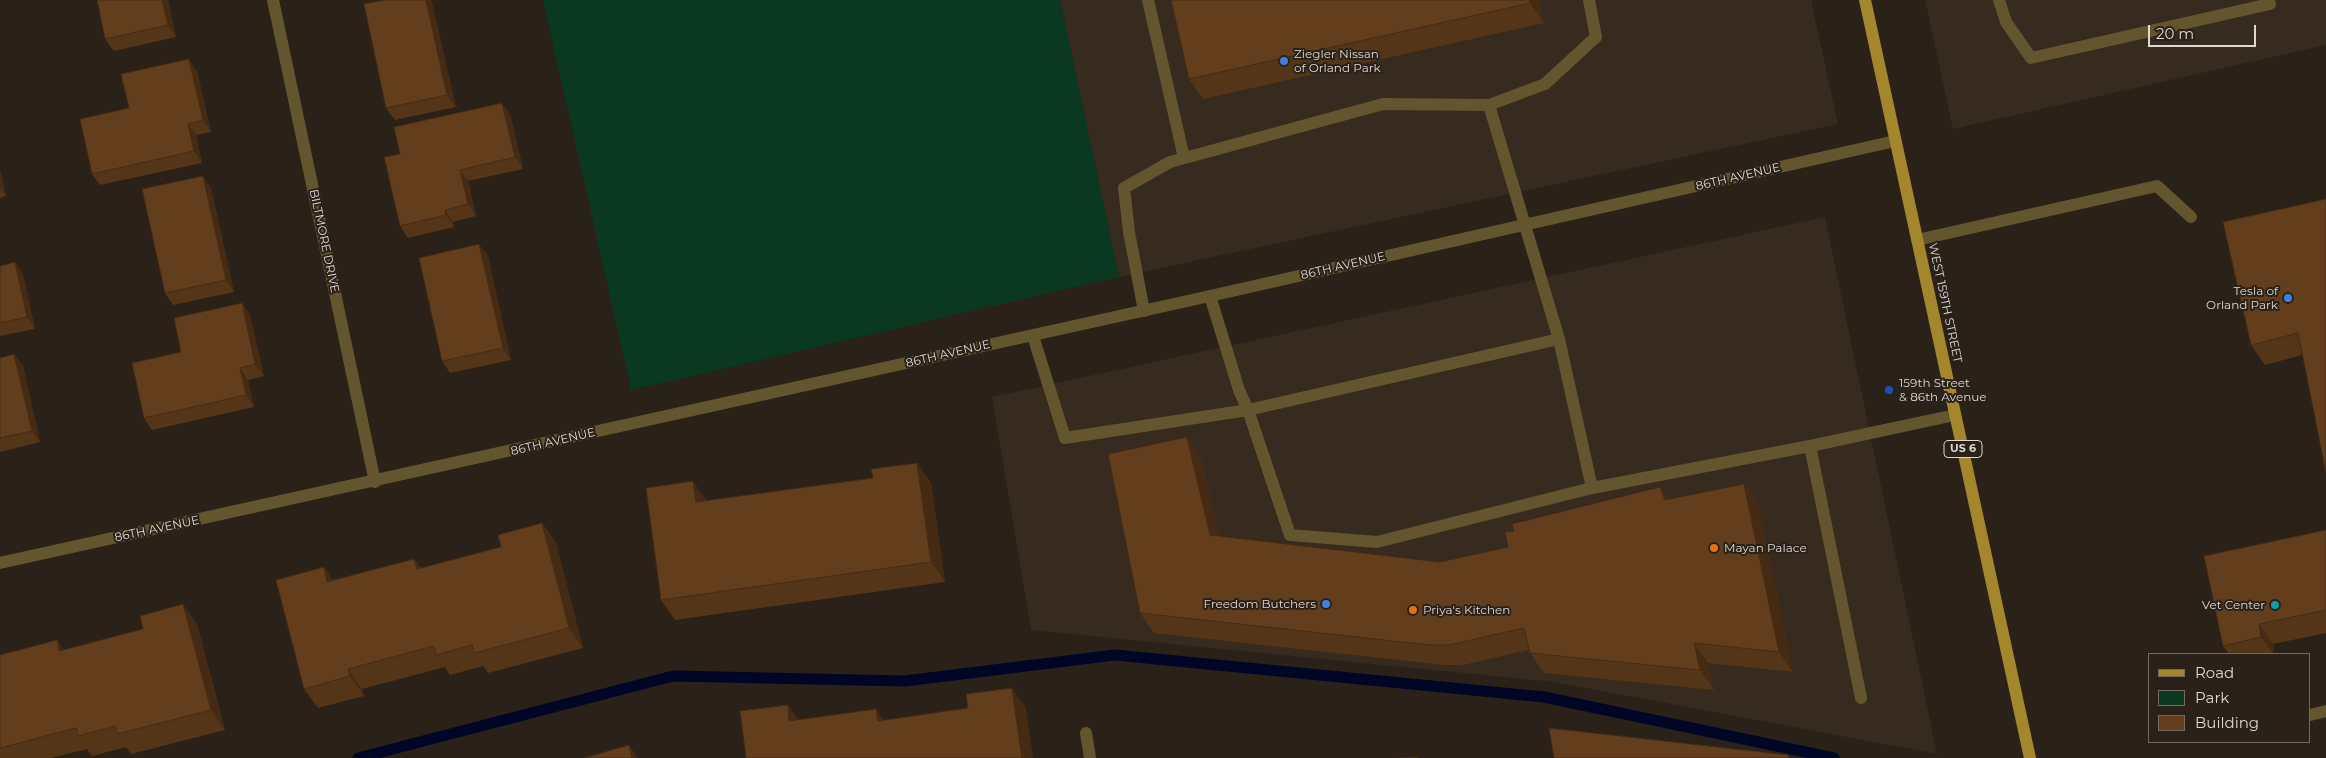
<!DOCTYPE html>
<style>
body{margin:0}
#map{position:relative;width:2326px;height:758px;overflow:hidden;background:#2a2119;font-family:Montserrat,sans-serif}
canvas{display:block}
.legend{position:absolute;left:2148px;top:653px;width:162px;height:90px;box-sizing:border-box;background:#2a2119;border:1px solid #726a63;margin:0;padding:6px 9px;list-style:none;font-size:15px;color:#ded8d3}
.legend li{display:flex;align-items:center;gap:10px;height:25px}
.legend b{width:25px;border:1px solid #726a63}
.scale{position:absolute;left:2148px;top:25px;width:108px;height:22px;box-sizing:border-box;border:2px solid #ded8d3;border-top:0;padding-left:6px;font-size:15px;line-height:18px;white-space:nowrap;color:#ded8d3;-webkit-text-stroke:4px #2a2119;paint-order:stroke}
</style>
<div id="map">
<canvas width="2326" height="758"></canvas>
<ul class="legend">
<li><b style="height:6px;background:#a4862d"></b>Road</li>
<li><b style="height:14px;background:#0b3820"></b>Park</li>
<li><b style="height:14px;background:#633e1c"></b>Building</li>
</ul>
<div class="scale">20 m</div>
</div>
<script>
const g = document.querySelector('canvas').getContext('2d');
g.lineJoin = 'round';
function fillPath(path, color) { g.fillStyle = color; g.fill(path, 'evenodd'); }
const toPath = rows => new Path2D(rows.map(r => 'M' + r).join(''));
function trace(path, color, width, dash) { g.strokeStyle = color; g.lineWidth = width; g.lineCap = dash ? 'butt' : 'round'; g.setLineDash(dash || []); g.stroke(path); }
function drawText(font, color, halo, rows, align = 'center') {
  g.font = font + ' Montserrat,sans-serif'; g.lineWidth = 4; g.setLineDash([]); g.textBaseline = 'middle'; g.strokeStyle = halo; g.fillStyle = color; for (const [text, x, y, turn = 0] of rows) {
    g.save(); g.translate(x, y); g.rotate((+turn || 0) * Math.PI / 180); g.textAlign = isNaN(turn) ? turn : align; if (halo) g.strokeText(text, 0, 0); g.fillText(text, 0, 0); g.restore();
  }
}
fillPath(toPath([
 [1060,0,1811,0,1838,124,1119,277],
 [1925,0,2326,0,2326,45,1953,129],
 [1825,217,1937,754,1554,682,1031,630,992,397]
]), '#372a1e');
fillPath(toPath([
 [543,0,1060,0,1119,277,631,390]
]), '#0b3820');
trace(toPath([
 [358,758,673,676,905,681,1115,655,1544,697,1834,758]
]), '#000626', 11);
trace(toPath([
 [1148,0,1184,158],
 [1589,0,1596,37,1545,84,1489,105,1559,339,1592,488],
 [1999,0,2006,22,2031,58,2270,4,2269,0],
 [1917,240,2157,186,2191,217],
 [1210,296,1239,390,1248,410,1559,339],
 [1144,311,1129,232,1124,188,1170,162,1383,104,1489,105],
 [1033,336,1065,438,1248,410,1290,535,1377,542,1592,488,1810,446,1955,415],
 [1810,446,1861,698],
 [2310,715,2326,711],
 [1086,733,1090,758]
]), '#63552e', 12);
trace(toPath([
 [273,0,375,482],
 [0,563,1210,296,1895,141]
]), '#63552e', 12);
trace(toPath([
 [1865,0,2030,758]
]), '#a4862d', 12);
fillPath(toPath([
 [168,0,176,37,114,51,105,39],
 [1539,0,1544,23,1203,99,1189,79],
 [432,3,456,107,395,120,386,108],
 [197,71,211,132,196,135,202,163,100,185,92,174,129,108],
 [510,114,523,169,468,181,476,216,453,222,454,227,408,238,400,226,400,154],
 [0,169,6,196,0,198],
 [211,188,234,292,173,305,165,293],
 [2326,199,2302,355,2265,365,2251,345],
 [488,256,511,360,450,373,442,361],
 [0,266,23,274,35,329,0,336],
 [242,303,250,315,264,376,248,380,254,407,152,430,144,418,181,352],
 [0,358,23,366,40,442,0,452],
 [1201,457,1219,536,1440,562,1508,547,1514,531,1660,487,1669,499,1744,484,1758,503,1793,672,1708,663,1714,690,1544,673,1530,653,1529,650,1463,665,1444,665,1154,633,1140,613],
 [917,463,931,483,945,582,675,620,661,600,707,501,873,478],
 [542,523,556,543,583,648,488,673,483,666,450,675,445,667,362,689,364,696,318,708,304,689,333,580,414,559,421,568,501,547],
 [2326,530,2326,633,2273,644,2274,654,2229,654,2223,646],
 [197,624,225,730,131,754,126,747,92,756,87,749,51,758,0,758,0,655,57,640,63,650]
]), '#553518');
fillPath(toPath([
 [162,0,168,0,176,37,168,25],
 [426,0,431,0,432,3,456,107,447,95],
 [1529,0,1539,0,1544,23,1530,3],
 [189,59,197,71,211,132,203,120],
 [502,103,510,114,523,169,515,157],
 [188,124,196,135,202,163,194,151],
 [0,169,6,196,0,188],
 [460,170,468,181,476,216,468,204],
 [203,176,211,188,234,292,226,280],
 [445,210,453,222,454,227,446,215],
 [479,244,488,256,511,360,503,348],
 [15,262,23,274,35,329,27,317],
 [242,303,250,315,264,376,255,364],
 [14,354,23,366,40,442,32,431],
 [240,368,248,380,254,407,246,395],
 [1187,437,1201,457,1223,555,1210,535],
 [917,463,931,483,945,582,931,562],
 [693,481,707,501,696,502],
 [1744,484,1758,503,1793,672,1779,652],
 [1660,487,1674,507,1665,500],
 [542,523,556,543,583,648,569,628],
 [414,559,428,579,417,569],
 [324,567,338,587,327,582],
 [183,604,197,624,225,730,211,710],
 [2259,624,2273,644,2274,654,2273,654,2261,637],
 [57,640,71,660,59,651],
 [1694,643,1708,663,1714,690,1700,670],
 [348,669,362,689,364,696,350,676],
 [1012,688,1026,708,1033,758,1022,758],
 [788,705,802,725,789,721],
 [876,709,890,729,878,721],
 [629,745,638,758,632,758]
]), '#452b14');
const building = toPath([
 [97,0,162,0,168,25,105,39,97,0],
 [384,0,426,0,447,95,386,108,364,4,384,0],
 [1171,0,1529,0,1530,3,1189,79,1171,0],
 [189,59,203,120,188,124,194,151,92,174,80,119,129,108,121,74,189,59],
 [502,103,515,157,460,170,468,204,445,210,446,215,400,226,384,157,400,154,394,127,502,103],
 [203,176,226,280,165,293,142,189,203,176],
 [2326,199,2326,473,2298,333,2251,345,2223,222,2326,199],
 [479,244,503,348,442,361,419,258,479,244],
 [15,262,27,317,0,323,0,266,15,262],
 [242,303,255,364,240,368,246,395,144,418,132,363,181,352,174,318,242,303],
 [14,354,32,431,0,438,0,358,14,354],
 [1187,437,1210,535,1440,562,1508,547,1505,532,1514,531,1512,524,1660,487,1665,500,1744,484,1779,652,1694,643,1700,670,1530,653,1524,628,1449,645,1430,645,1140,613,1108,454,1187,437],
 [917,463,931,562,661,600,646,488,693,481,696,502,873,478,871,469,917,463],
 [542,523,569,628,474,653,472,645,436,655,434,646,348,669,350,676,304,689,276,580,324,567,327,582,414,559,417,569,501,547,498,535,542,523],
 [2326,530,2326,610,2259,624,2261,637,2223,646,2204,556,2326,530],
 [183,604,211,710,117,734,115,726,78,736,76,728,0,748,0,655,57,640,59,651,143,629,140,616,183,604],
 [1012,688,1022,758,746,758,740,711,788,705,789,721,876,709,878,721,968,708,966,694,1012,688],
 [1549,728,1788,755,1789,758,1554,758,1549,728],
 [629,745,632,758,584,758,629,745],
 [1417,757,1417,758,1399,758,1417,757]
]);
fillPath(building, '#633e1c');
trace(building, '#452b14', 1);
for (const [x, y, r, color] of [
 [1284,61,5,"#3f7fe0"],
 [2288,298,5,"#3f7fe0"],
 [1889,390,5,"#1a4fb4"],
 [1714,548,5,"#e8710a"],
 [1326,604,5,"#3f7fe0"],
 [2275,605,5,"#0f9aa8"],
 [1413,610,5,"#e8710a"]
]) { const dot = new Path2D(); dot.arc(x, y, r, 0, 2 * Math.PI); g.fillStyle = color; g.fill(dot); trace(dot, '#2a2119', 2); }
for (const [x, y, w] of [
 [1963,449,38]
]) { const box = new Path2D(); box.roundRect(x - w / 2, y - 8.5, w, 17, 4); g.fillStyle = '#2a2119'; g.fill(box); trace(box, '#ded8d3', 1); }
drawText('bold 11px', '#ded8d3', null, [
 ["US 6",1963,449]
]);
drawText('12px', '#ded8d3', '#2a2119', [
 ["Ziegler Nissan",1294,54],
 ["of Orland Park",1294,68],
 ["Tesla of",2278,291,"right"],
 ["Orland Park",2278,305,"right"],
 ["159th Street",1899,383],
 ["& 86th Avenue",1899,397],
 ["Mayan Palace",1724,548],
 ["Freedom Butchers",1316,604,"right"],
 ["Vet Center",2265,605,"right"],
 ["Priya's Kitchen",1423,610]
], 'left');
drawText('12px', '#ded8d3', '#2a2119', [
 ["86TH AVENUE",1738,177,-13],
 ["BILTMORE DRIVE",324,241,78],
 ["86TH AVENUE",1343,266,-13],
 ["WEST 159TH STREET",1945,303,78],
 ["86TH AVENUE",948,354,-13],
 ["86TH AVENUE",553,442,-13],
 ["86TH AVENUE",157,529,-12]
]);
</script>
